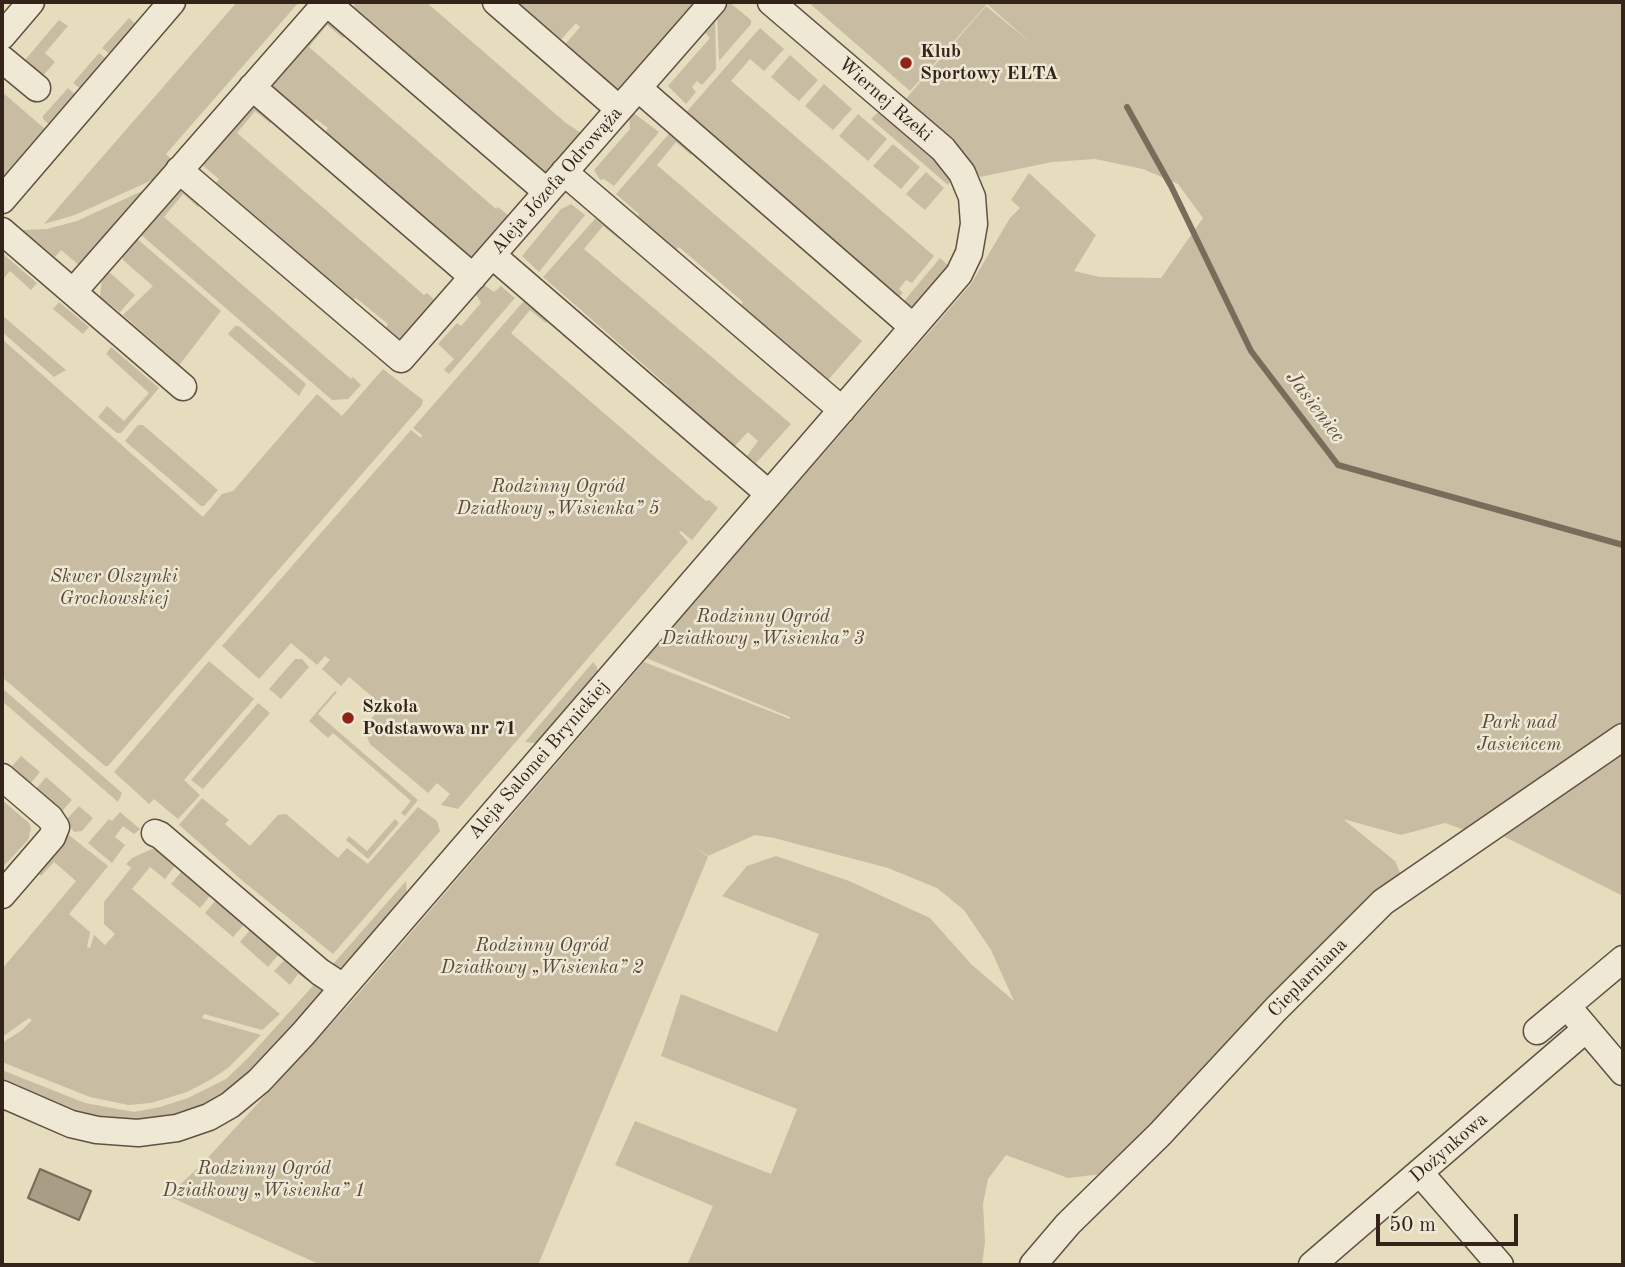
<!DOCTYPE html>
<meta charset="utf-8">
<style>
body{margin:0}
#map{position:relative;width:1625px;height:1267px;overflow:hidden;background:#e6dcbe;font-family:"Old Standard TT",serif}
canvas{display:block}
.frame{position:absolute;inset:0;border:4px solid #332319;pointer-events:none}
.scale{position:absolute;left:1376px;top:1214px;width:142px;height:32px;box-sizing:border-box;border:4px solid #332319;border-top:0;padding-left:9px;font-size:21px;line-height:24px;white-space:nowrap;color:#332319;-webkit-text-stroke:5px #efe8d5;paint-order:stroke}
</style>
<div id="map">
<canvas width="1625" height="1267"></canvas>
<div class="frame"></div>
<div class="scale">50 m</div>
</div>
<script>
const g = document.querySelector('canvas').getContext('2d');
g.lineJoin = 'round';
function fillPath(path, color) { g.fillStyle = color; g.fill(path, 'evenodd'); }
const toPath = rows => new Path2D(rows.map(r => 'M' + r).join(''));
function trace(path, color, width, dash) { g.strokeStyle = color; g.lineWidth = width; g.lineCap = dash ? 'butt' : 'round'; g.setLineDash(dash || []); g.stroke(path); }
function drawText(font, color, halo, rows, align = 'center') {
  g.font = font + ' "Old Standard TT",serif'; g.lineWidth = 5; g.setLineDash([]); g.textBaseline = 'middle'; g.strokeStyle = halo; g.fillStyle = color; for (const [text, x, y, turn = 0] of rows) {
    g.save(); g.translate(x, y); g.rotate((+turn || 0) * Math.PI / 180); g.textAlign = isNaN(turn) ? turn : align; if (halo) g.strokeText(text, 0, 0); g.fillText(text, 0, 0); g.restore();
  }
}
fillPath(toPath([
 [237,2,299,2,166,154,177,165,170,172,75,215,44,224],
 [354,2,426,2,566,123,581,133,544,174,348,12,356,3],
 [512,2,695,2,615,94,561,49,580,27,576,23,557,44],
 [726,2,729,2,751,20,751,24,719,61,717,12],
 [808,2,1623,2,1623,896,1501,835,1493,840,1445,823,1401,835,1343,819,1395,861,1402,877,1160,1118,1101,1174,1068,1178,1006,1155,988,1179,983,1204,985,1242,982,1265,687,1265,713,1206,615,1165,635,1121,771,1174,797,1109,661,1056,681,994,777,1032,819,934,722,896,747,866,776,856,849,881,930,918,971,964,1014,1001,991,950,964,910,937,888,888,868,774,838,755,835,708,856,692,845,708,857,538,1265,321,1265,168,1196,201,1165,347,1007,644,662,790,719,790,717,646,658,971,284,1010,218,1020,208,1011,200,1029,173,1096,235,1074,271,1100,277,1161,278,1203,218,1178,184,1143,169,1095,159,1052,162,980,177,958,146,904,101,986,6,1031,43,987,4,910,91],
 [715,14,716,69,702,85,697,81,692,87,696,92,686,104,668,86,710,38,702,29],
 [327,15,350,30,343,38,327,25,309,47,496,209,498,207,509,216,468,262,322,136,328,128,316,119,308,128,271,91,269,81],
 [129,18,142,30,116,59,102,48],
 [59,20,68,26,45,53,55,62,42,77,19,67],
 [760,28,784,49,764,71,750,59,731,81,934,256,912,283,906,280,899,289,903,293,896,300,683,116],
 [99,53,112,64,87,94,73,83],
 [790,55,818,80,799,101,771,77],
 [824,84,852,109,833,130,805,106],
 [68,88,81,100,54,129,43,119,43,116],
 [2,92,51,134,2,191],
 [253,100,277,115,270,123,255,111,237,133,424,295,427,293,435,300,396,344,381,334,388,324,356,298,348,305,210,190,219,179,199,162],
 [631,111,659,132,614,186,604,179,600,180,594,170,630,129,629,113],
 [877,113,887,115,931,154,952,179,948,185,871,119],
 [858,114,887,139,868,161,839,136],
 [675,127,698,147,691,155,676,142,657,165,862,341,823,386,737,309,743,302,679,247,671,255,633,222,639,214,616,194],
 [893,144,920,167,901,189,873,166],
 [926,172,944,188,925,210,906,194],
 [164,181,86,271,61,250,55,257,23,230,47,229,77,221],
 [183,183,204,199,198,207,183,194,164,217,351,379,353,377,361,385,348,399,332,400,139,233],
 [571,204,585,215,539,272,522,256,561,209],
 [602,211,625,231,619,239,603,226,584,249,791,424,756,463,747,456,758,441,748,432,728,453,664,393,669,387,543,277],
 [135,237,221,311,177,368,173,365,173,359,123,315,153,286,123,260,122,255],
 [2,253,37,283,31,290,10,271,2,280],
 [940,258,950,267,919,306,908,309,899,307],
 [108,271,135,295,120,312,100,297,102,278],
 [481,283,494,292,501,286,515,298,449,374,444,370,454,359,438,344,457,323,461,326,481,303,474,291],
 [529,295,553,315,546,323,530,310,511,333,706,501,709,500,718,508,692,540,681,531,679,532,688,542,458,809,441,805,450,794,437,783,428,793,370,744,366,734,369,722,382,705,349,677,341,686,322,669,330,660,325,656,317,665,291,643,259,679,222,646,411,430,421,438,422,435,413,428],
 [59,302,89,327,83,334,53,309],
 [2,315,66,370,54,377,2,332],
 [235,326,239,326,306,384,299,396,228,334],
 [2,339,203,517,222,494,233,491,317,394,342,416,383,369,423,400,422,405,108,766,105,766,2,677],
 [111,347,159,388,121,433,117,433,98,417,107,406,124,421,149,393,106,354],
 [138,425,143,425,218,490,204,506,201,506,125,441],
 [295,659,302,659,309,667,281,699,269,689],
 [209,661,254,699,184,780,200,795,178,819,154,799,149,804,114,772],
 [593,662,597,667,597,674,542,744,525,742],
 [2,688,122,793,118,802,2,701],
 [335,691,337,692,318,714,418,800,405,816,401,813,411,801,333,733,328,738,309,721],
 [258,703,270,713,203,789,191,780],
 [21,756,40,772,26,789,6,773],
 [46,777,72,800,57,817,31,795],
 [202,798,229,820,225,824,250,846,278,815,286,814,338,858,347,848,368,864,418,807,437,821,440,831,333,954,244,882,179,825],
 [2,800,29,823,31,828,28,840,2,868],
 [79,806,93,818,82,831,74,832,65,821],
 [120,812,140,829,134,834,123,826,115,837,125,845,112,863,88,843,109,819,112,821],
 [395,819,399,823,368,859,346,840,349,836,367,851],
 [65,832,108,866,69,914,90,932,87,947,90,948,94,935,105,945,115,934,104,924,104,902,131,868,126,864,132,858,152,849,167,850,180,859,165,879,150,867,132,889,280,1014,262,1030,204,1014,202,1018,261,1035,228,1068,210,1080,187,1092,151,1103,128,1105,90,1097,2,1062,2,1043,22,1030,32,1020,29,1018,2,1037,2,969,76,881,54,862,41,876,33,869],
 [187,865,215,890,200,908,171,884],
 [406,881,407,897,344,973,327,971],
 [221,894,250,918,233,937,205,913],
 [255,924,284,948,268,967,240,942],
 [290,954,315,974,308,981,298,974,290,985,274,971],
 [320,978,325,985,325,995,229,1095,178,1117,107,1122,2,1086,2,1070,85,1103,134,1112,160,1107,188,1098,226,1079,247,1059]
]), '#c8bda2');
const water = toPath([
 [40,1169,91,1191,79,1220,28,1198,40,1169]
]);
fillPath(water, '#a99d86');
trace(water, '#7a6c5a', 2);
trace(toPath([
 [1127,107,1171,186,1251,351,1338,465,1623,545]
]), '#7a6c5a', 6);
const minor = toPath([
 [326,2,547,192],
 [496,2,619,109],
 [2,36,31,2],
 [2,59,37,88],
 [252,87,473,277],
 [638,88,913,327],
 [179,170,401,359,713,2],
 [564,172,842,410],
 [2,200,172,2],
 [2,231,183,387],
 [492,255,769,494],
 [73,292,327,2],
 [2,777,50,818,56,827,52,837,2,895],
 [155,833,160,835,320,972,343,987],
 [1623,959,1567,1006,1623,1072],
 [1537,1031,1567,1006],
 [2,1094,71,1124,97,1130,138,1133,177,1128,209,1117,230,1105,259,1081,303,1034,959,274,969,253,974,224,972,197,962,173,943,149,771,2],
 [1420,1173,1500,1265],
 [1033,1265,1068,1224,1160,1134,1276,1009,1383,902,1623,737],
 [1312,1265,1586,1029]
]);
trace(minor, '#605142', 29);
trace(minor, '#efe8d5', 26);
for (const [x, y, r, color] of [
 [906,63,7,"#8f2418"],
 [348,718,7,"#8f2418"]
]) { const dot = new Path2D(); dot.arc(x, y, r, 0, 2 * Math.PI); g.fillStyle = color; g.fill(dot); trace(dot, '#efe8d5', 2.5); }
drawText('bold 19px', '#332319', '#efe8d5', [
 ["Klub",920,52],
 ["Sportowy ELTA",920,74],
 ["Szkoła",362,707],
 ["Podstawowa nr 71",362,729]
], 'left');
drawText('19px', '#332319', '#efe8d5', [
 ["Wiernej Rzeki",885,100,41],
 ["Aleja Józefa Odrowąża",557,181,-49],
 ["Aleja Salomei Brynickiej",539,760,-49],
 ["Cieplarniana",1308,978,-45],
 ["Dożynkowa",1449,1148,-41]
]);
drawText('italic 19px', '#584a3b', '#efe8d5', [
 ["Rodzinny Ogród",558,487],
 ["Działkowy „Wisienka” 5",558,509],
 ["Skwer Olszynki",114,577],
 ["Grochowskiej",114,599],
 ["Rodzinny Ogród",763,617],
 ["Działkowy „Wisienka” 3",763,639],
 ["Park nad",1519,723],
 ["Jasieńcem",1519,745],
 ["Rodzinny Ogród",542,946],
 ["Działkowy „Wisienka” 2",542,968],
 ["Rodzinny Ogród",264,1169],
 ["Działkowy „Wisienka” 1",264,1191]
]);
drawText('italic 21px', '#5c4e3f', '#efe8d5', [
 ["Jasieniec",1315,407,53]
]);
</script>
